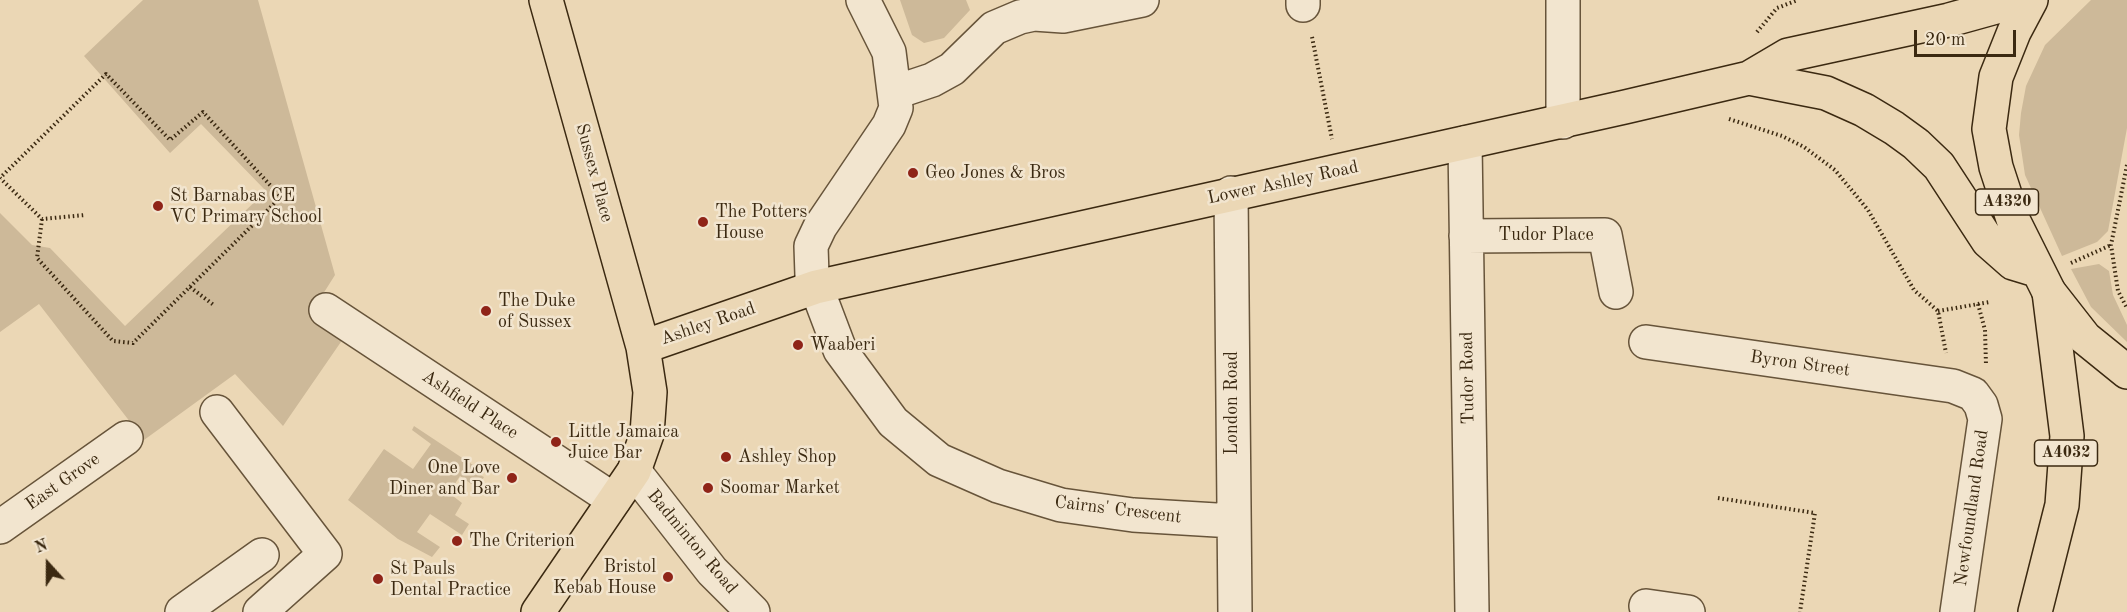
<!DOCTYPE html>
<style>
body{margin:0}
#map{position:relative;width:2127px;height:612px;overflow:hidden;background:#ebd7b5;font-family:"Old Standard TT",serif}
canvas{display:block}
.north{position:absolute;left:18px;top:534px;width:60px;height:60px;-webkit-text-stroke:4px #f2e5cf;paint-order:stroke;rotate:339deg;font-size:16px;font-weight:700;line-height:24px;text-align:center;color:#3b2911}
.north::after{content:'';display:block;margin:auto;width:21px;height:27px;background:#3b2911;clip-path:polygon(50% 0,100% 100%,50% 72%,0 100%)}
.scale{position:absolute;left:1914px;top:30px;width:102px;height:27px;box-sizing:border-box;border:3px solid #3b2911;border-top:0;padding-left:8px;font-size:18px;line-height:21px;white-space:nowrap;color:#3b2911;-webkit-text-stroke:4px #f2e5cf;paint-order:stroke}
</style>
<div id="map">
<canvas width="2127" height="612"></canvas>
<div class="north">N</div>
<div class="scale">20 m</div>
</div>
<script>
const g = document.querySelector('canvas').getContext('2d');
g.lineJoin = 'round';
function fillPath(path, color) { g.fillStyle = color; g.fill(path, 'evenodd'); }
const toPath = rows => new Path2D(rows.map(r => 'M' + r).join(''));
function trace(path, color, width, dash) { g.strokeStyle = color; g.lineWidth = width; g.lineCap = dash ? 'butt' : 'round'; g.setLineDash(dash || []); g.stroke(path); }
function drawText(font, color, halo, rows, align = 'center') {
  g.font = font + ' "Old Standard TT",serif'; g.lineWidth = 5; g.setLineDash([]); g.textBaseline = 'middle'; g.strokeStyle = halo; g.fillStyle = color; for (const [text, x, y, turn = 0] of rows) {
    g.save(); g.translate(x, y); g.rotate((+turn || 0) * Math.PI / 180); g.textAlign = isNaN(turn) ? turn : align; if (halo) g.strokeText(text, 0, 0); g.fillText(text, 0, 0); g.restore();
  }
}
fillPath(toPath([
 [143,0,258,0,335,275,311,313,345,336,283,426,235,374,144,440,39,304,0,332,0,213,32,245,50,248,125,326,266,191,201,124,170,153,84,56],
 [900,0,966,0,970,10,944,38,924,43,912,35],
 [2091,0,2127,0,2127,128,2108,231,2097,242,2062,256,2025,175,2019,135,2021,113,2026,86,2045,45],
 [2099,264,2109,271,2113,295,2127,325,2127,342,2091,307,2071,269],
 [414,426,482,471,480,475,484,477,477,488,460,476,449,493,462,503,455,515,469,524,462,535,430,514,417,532,440,547,432,557,398,539,348,500,384,449,413,469,431,444,412,430]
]), '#cdb999');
const minor = toPath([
 [863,0,889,52,896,108,889,125,820,227,811,246,812,276,840,350,893,422,939,460,998,486,1061,505,1133,515,1233,521],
 [1303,5,1303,0],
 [896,92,932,80,952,69,994,28,1020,17,1034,14,1063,16,1142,0],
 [1563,122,1563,0],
 [1465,143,1472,612],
 [1231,193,1235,612],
 [1466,236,1605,235,1616,292],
 [326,310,614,500],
 [1646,342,1953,386,1973,394,1981,405,1985,419,1957,612],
 [217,412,325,554,260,612],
 [634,471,712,571,753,612],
 [0,527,126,438],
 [1646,606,1688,612],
 [182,612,262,555]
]);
const major = toPath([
 [2031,0,2014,32,1996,77,1989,129,1996,167,2014,222,2049,292,2085,338,2127,372],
 [1749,78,1826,93,1864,110,1894,128,1916,144,1939,166,1988,241,2013,263,2036,270],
 [643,347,816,287,1625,107,1749,78,1788,55,1949,20,2021,0],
 [538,612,634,471,647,434,650,392,643,347,546,0]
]);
const highway = toPath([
 [2035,612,2062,505,2067,436,2049,292]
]);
trace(minor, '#67543a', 36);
trace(major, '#3b2911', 36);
trace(highway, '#3b2911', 36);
trace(toPath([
 [1757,32,1777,8,1798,0],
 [1312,37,1332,139],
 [1729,119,1782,136,1804,147,1835,170,1868,210,1914,290,1938,311,1946,353],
 [2127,165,2111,245,2118,291,2127,308],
 [42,219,37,258,113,341,133,343,281,197,203,112,170,140,106,74,0,178,42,219,85,215],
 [2071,263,2111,245],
 [190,287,215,306],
 [1978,304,1985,330,1986,365],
 [1938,311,1990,302],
 [1718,498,1815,513,1800,612]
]), '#3b2911', 4, [1.5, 3]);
trace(minor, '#f2e5cf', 33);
trace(major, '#ebd7b5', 33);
trace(highway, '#ebd7b5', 33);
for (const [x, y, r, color] of [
 [913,173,6,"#8f2418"],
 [158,206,6,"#8f2418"],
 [703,222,6,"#8f2418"],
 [486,311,6,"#8f2418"],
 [798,345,6,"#8f2418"],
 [556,442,6,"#8f2418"],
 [726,457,6,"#8f2418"],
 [512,478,6,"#8f2418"],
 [708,488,6,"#8f2418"],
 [457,541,6,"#8f2418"],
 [668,577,6,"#8f2418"],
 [378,579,6,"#8f2418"]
]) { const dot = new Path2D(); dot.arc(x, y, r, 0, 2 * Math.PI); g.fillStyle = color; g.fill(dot); trace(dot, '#f2e5cf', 2); }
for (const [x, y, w] of [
 [2007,202,63],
 [2066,453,63]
]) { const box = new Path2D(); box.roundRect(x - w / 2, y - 13, w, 26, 4.5); g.fillStyle = '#f2e5cf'; g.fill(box); trace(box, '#3b2911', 1.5); }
drawText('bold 16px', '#3b2911', null, [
 ["A4320",2007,202],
 ["A4032",2066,453]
]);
drawText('18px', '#3b2911', '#f2e5cf', [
 ["Sussex Place",594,173,75],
 ["Lower Ashley Road",1283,183,-12],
 ["Tudor Place",1546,235],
 ["Ashley Road",708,324,-19],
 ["Byron Street",1800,364,8],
 ["Tudor Road",1468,378,-91],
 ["London Road",1232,403,-90],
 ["Ashfield Place",470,405,33],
 ["East Grove",63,482,-35],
 ["Newfoundland Road",1972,508,-82],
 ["Cairns' Crescent",1118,510,7],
 ["Badminton Road",692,542,50]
]);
drawText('18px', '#3b2911', '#f2e5cf', [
 ["Geo Jones & Bros",925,173],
 ["St Barnabas CE",170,196],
 ["VC Primary School",170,217],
 ["The Potters",715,212],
 ["House",715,233],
 ["The Duke",498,301],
 ["of Sussex",498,322],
 ["Waaberi",810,345],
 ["Little Jamaica",568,432],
 ["Juice Bar",568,453],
 ["Ashley Shop",738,457],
 ["One Love",500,468,"right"],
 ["Diner and Bar",500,489,"right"],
 ["Soomar Market",720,488],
 ["The Criterion",469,541],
 ["Bristol",656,567,"right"],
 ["Kebab House",656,588,"right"],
 ["St Pauls",390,569],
 ["Dental Practice",390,590]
], 'left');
</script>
